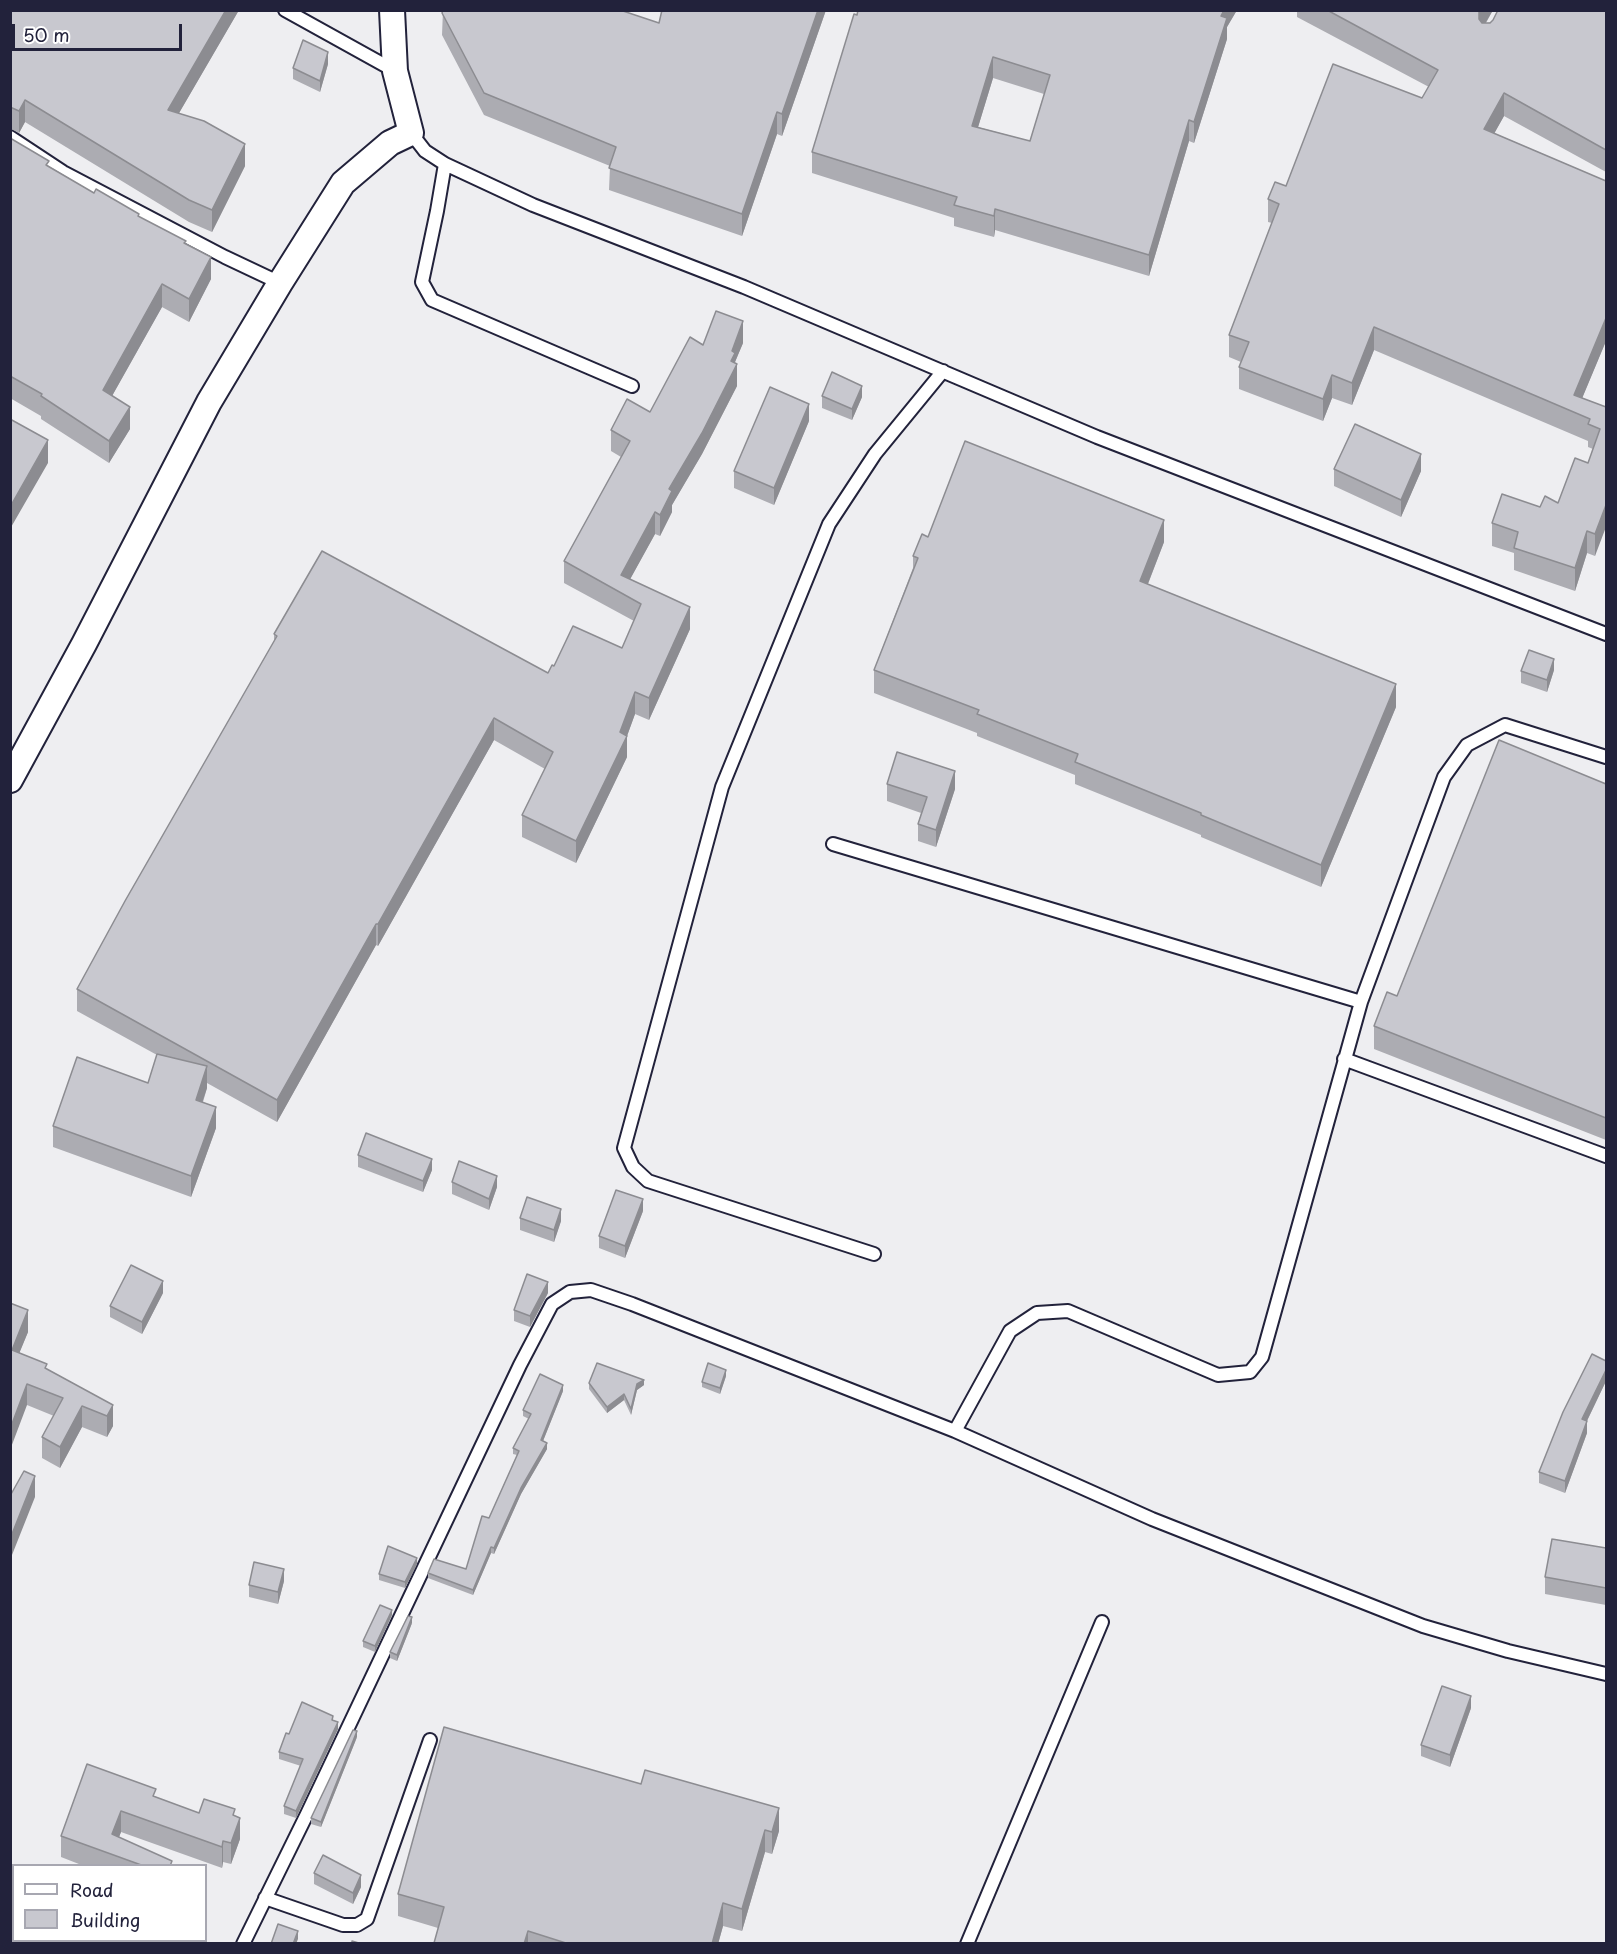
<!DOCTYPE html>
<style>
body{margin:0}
#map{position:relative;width:1617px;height:1954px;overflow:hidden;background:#fff;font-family:"Playpen Sans",sans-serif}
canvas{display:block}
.frame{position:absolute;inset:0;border:12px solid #22223b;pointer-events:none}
.legend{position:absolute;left:12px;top:1864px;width:195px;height:78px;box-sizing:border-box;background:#fff;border:2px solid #a7a7b1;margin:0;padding:8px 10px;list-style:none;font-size:18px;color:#22223b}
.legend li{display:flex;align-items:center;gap:12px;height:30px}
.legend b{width:30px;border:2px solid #a7a7b1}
.scale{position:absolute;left:12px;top:24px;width:170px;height:27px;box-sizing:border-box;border:3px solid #22223b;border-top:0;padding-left:8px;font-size:18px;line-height:21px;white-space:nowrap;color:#22223b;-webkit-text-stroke:4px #fff;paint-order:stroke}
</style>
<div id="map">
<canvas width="1617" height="1954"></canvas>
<div class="frame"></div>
<ul class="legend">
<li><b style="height:8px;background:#fff"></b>Road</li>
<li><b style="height:16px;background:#c8c8cf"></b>Building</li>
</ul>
<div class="scale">50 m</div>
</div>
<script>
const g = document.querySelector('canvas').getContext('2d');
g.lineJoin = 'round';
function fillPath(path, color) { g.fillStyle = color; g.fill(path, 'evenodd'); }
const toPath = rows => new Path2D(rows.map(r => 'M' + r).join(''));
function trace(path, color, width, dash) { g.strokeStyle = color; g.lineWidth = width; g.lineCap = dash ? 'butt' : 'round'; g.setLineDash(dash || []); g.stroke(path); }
fillPath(toPath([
 [11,11,1606,11,1606,1943,11,1944],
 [14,1866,206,1866,206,1940,14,1940]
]), '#eeeef1');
const service = toPath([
 [285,10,395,71],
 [411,133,425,151,445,164,533,205,744,287,1097,437,1606,634],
 [10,137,63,172,225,257,280,283],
 [445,164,437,211,422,282,432,300,632,386],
 [833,844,1361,1002],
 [1344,1059,1606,1156],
 [874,1254,648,1181,633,1167,624,1148,722,787,829,524,875,454,943,371],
 [955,1431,1010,1331,1037,1313,1068,1311,1218,1375,1250,1372,1262,1357,1361,1002,1444,777,1467,745,1505,725,1606,757],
 [265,1898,343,1925,357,1925,367,1919,430,1740],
 [243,1944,307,1814,520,1365,552,1304,570,1292,591,1290,632,1304,955,1431,1152,1519,1423,1626,1508,1651,1606,1674],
 [967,1944,1102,1622]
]);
const minor = toPath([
 [10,780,84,644,209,402,280,283,343,183,390,143,411,133,395,71,392,10]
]);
trace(service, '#22223b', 16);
trace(minor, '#22223b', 28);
trace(service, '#fff', 12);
trace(minor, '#fff', 24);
fillPath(toPath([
 [10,10,239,10,179,113,245,166,212,232,189,222,25,122,19,133,11,129,11,139,49,166,94,193,186,244,211,279,189,322,162,307,112,396,130,429,109,463,41,419,41,416,10,398],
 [443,10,659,23,662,10,826,10,782,136,777,134,742,236,609,190,610,166,484,115,442,35],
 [858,10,1237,10,1227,27,1227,39,1194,143,1189,141,1149,276,995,230,994,237,954,226,954,218,812,173,812,152],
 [993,78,1044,94,1030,141,978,127],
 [1297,10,1493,10,1486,23,1606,10,1606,172,1504,116,1494,133,1606,181,1606,341,1582,398,1606,407,1595,556,1587,553,1575,591,1514,570,1514,553,1492,546,1492,523,1540,507,1558,503,1588,463,1593,449,1588,447,1588,441,1374,350,1352,405,1332,398,1323,421,1239,389,1239,367,1241,362,1229,357,1229,335,1272,223,1268,222,1268,199,1286,186,1422,98,1429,87,1297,17],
 [328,64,320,92,293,79,293,68],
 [743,343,735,362,737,386,702,454,672,505,672,512,660,536,655,534,630,579,690,629,649,720,635,714,627,736,627,757,576,863,522,837,522,815,545,769,494,740,378,946,376,945,277,1122,207,1083,207,1088,203,1102,216,1128,191,1197,53,1147,53,1126,148,1083,157,1055,77,1011,77,989,274,641,274,634,548,673,554,666,622,648,634,621,564,583,564,561,621,457,611,451,611,430,650,412,703,345],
 [822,396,862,397,852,420,822,408],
 [809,421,774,505,734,488,734,471],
 [1334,469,1421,471,1401,517,1334,486],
 [928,537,1164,542,1148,584,1396,707,1321,887,1201,837,1201,835,1075,784,1075,775,977,736,977,733,874,693,874,670,913,568,913,556],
 [1554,670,1547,692,1521,683,1521,671],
 [887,784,955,789,936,847,918,841,918,824,921,813,887,801],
 [1606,784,1606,1140,1374,1049,1374,1026,1397,996],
 [358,1155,432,1170,423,1192,358,1167],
 [452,1182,497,1187,489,1210,452,1194],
 [643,1211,625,1258,599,1248,599,1236],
 [520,1218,561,1221,554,1242,520,1230],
 [163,1293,142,1334,110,1317,110,1306],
 [548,1293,530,1327,514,1321,514,1310],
 [10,1303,28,1332,19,1353,47,1369,113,1405,113,1426,107,1437,82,1427,60,1468,42,1458,42,1437,54,1416,27,1405],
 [1606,1361,1606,1381,1587,1421,1587,1433,1565,1493,1539,1483,1539,1472],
 [726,1376,720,1394,702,1387,702,1382],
 [589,1383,644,1385,637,1390,631,1415,624,1400,607,1413,589,1389],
 [563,1391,543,1441,547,1449,521,1494,494,1554,491,1553,473,1595,428,1578,428,1573,466,1569,517,1455,513,1454,513,1448,529,1419,523,1416,523,1410],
 [1606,1548,1606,1605,1545,1594,1545,1577],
 [417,1564,405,1588,379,1580,379,1574],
 [284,1581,278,1604,249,1597,249,1585],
 [392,1615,375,1652,363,1647,363,1641],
 [412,1623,397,1661,390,1658,390,1652],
 [1471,1708,1450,1767,1421,1756,1421,1745],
 [333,1720,338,1729,296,1818,284,1814,284,1806,301,1766,279,1759,279,1752,289,1734],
 [444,1727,779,1831,772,1854,765,1852,742,1931,723,1926,718,1944,434,1944,438,1928,398,1916,398,1894],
 [357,1737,321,1827,311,1824,311,1818],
 [87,1764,156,1797,199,1813,235,1816,240,1839,231,1864,223,1862,222,1868,121,1832,119,1837,172,1866,84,1866,61,1857,61,1836],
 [314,1873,361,1887,353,1904,314,1884]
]), '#acacb2');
fillPath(toPath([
 [226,10,239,10,168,132,168,110],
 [818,10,826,10,782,136,782,114],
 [1224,10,1237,10,1227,27,1227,39,1194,143,1194,122,1221,16],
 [1480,10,1493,10,1479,34,1479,12],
 [328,52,328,64,320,92,320,81],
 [993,57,993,78,972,147,972,126],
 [1504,93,1504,116,1484,152,1484,129],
 [25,100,25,122,19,133,19,111],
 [777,112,777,134,742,236,742,214],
 [1189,120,1189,141,1149,276,1149,255],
 [245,144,245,166,212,232,212,210],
 [995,209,995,230,994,237,994,216],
 [211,257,211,279,189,322,189,299],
 [162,284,162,307,103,412,103,390],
 [1606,318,1606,341,1576,413,1574,395],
 [743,321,743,343,735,362,735,367,737,364,737,386,702,454,672,505,672,512,660,536,660,515,669,489,732,351],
 [1374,327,1374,350,1352,405,1352,383],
 [1332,375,1332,398,1323,421,1323,399],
 [862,386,862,397,852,420,852,409],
 [809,404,809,421,774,505,774,488],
 [130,407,130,429,109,463,109,441],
 [48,440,48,463,10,529,10,507],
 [1421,454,1421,471,1401,517,1401,500],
 [1606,505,1606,527,1595,556,1595,534],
 [655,512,655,534,622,594,621,575],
 [1164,520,1164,542,1140,604,1140,581],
 [1587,531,1587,553,1575,591,1575,568],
 [690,607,690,629,649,720,649,698],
 [1554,659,1554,670,1547,692,1547,680],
 [1396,684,1396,707,1321,887,1321,865],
 [635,692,635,714,627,736,627,757,576,863,576,841,620,732],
 [494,718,494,740,378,946,378,924],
 [955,771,955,789,936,847,936,830],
 [376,924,376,945,277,1122,277,1100],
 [207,1066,207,1088,196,1121,196,1100],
 [216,1107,216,1128,191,1197,191,1176],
 [432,1159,432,1170,423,1192,423,1181],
 [497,1176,497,1187,489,1210,489,1199],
 [643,1199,643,1211,625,1258,625,1246],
 [561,1209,561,1221,554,1242,554,1230],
 [163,1281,163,1293,142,1334,142,1322],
 [548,1282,548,1293,530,1327,530,1316],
 [28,1310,28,1332,12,1371,12,1350],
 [726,1370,726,1376,720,1394,720,1388],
 [1606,1370,1606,1381,1582,1431,1582,1419],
 [644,1380,644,1385,637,1390,631,1415,631,1409,637,1384],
 [27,1384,27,1405,10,1450,10,1429],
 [563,1385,563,1391,541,1446,541,1440],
 [624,1394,624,1400,607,1413,607,1407],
 [113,1405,113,1426,107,1437,107,1416],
 [82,1406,82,1427,60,1468,60,1447],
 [1587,1421,1587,1433,1565,1493,1565,1481],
 [547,1443,547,1449,521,1494,494,1554,494,1548,521,1488],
 [35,1476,35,1497,10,1560,10,1539],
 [491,1547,491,1553,473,1595,473,1590],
 [417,1558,417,1564,405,1588,405,1582],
 [284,1569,284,1581,278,1604,278,1592],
 [392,1610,392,1615,375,1652,375,1646],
 [412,1617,412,1623,397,1661,397,1655],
 [1471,1696,1471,1708,1450,1767,1450,1755],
 [338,1722,338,1729,296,1818,296,1811],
 [357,1731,357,1737,321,1827,321,1822],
 [779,1808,779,1831,772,1854,772,1832],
 [121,1811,121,1832,112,1855,112,1834],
 [240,1818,240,1839,231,1864,231,1843],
 [765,1830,765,1852,742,1931,742,1909],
 [223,1841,223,1862,222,1868,222,1847],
 [361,1875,361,1887,353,1904,353,1893],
 [723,1903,723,1926,718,1944,712,1944],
 [298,1931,298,1939,296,1944,293,1944],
 [528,1931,528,1944,524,1944]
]), '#8c8c91');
const building = toPath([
 [10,10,226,10,168,110,204,121,245,144,212,210,189,200,25,100,19,111,10,107,10,10],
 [443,10,620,10,659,23,662,10,818,10,782,114,777,112,742,214,609,168,616,147,484,93,442,13,443,10],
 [858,10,1224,10,1221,16,1227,18,1194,122,1189,120,1149,255,995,209,994,216,954,205,957,197,812,152,854,14,857,15,858,10],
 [993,57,1050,75,1030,141,972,126,993,57],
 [1327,10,1480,10,1479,12,1479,19,1482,23,1490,23,1493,20,1498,10,1606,10,1606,150,1504,93,1484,129,1606,181,1606,318,1574,395,1606,407,1606,505,1595,534,1587,531,1575,568,1514,548,1518,532,1492,523,1502,494,1540,507,1545,496,1558,503,1575,458,1588,463,1600,429,1588,424,1590,419,1374,327,1352,383,1332,375,1323,399,1239,367,1249,342,1229,335,1279,204,1268,199,1275,182,1286,186,1333,64,1422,98,1438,70,1327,10],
 [303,40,328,52,320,81,293,68,303,40],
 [10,138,49,161,46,165,94,193,96,189,139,214,138,216,186,241,184,243,211,257,189,299,162,284,103,390,130,407,109,441,41,396,42,394,10,376,10,138],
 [716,311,743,321,732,351,735,353,731,361,737,364,702,433,669,489,672,491,660,515,655,512,621,575,690,607,649,698,635,692,620,732,627,736,576,841,522,815,553,752,494,718,378,924,376,924,277,1100,77,989,125,901,277,636,274,634,322,551,548,673,552,665,554,666,573,626,622,648,641,604,564,561,630,441,611,430,627,399,650,412,690,337,703,345,716,311],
 [832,372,862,386,852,409,822,396,832,372],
 [770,387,809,404,774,488,734,471,770,387],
 [10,419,48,440,10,507,10,419],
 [1355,424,1421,454,1401,500,1334,469,1355,424],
 [965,441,1164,520,1140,581,1396,684,1321,865,1201,815,1201,813,1075,762,1078,754,977,714,979,710,874,670,918,558,913,556,922,534,928,537,965,441],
 [1529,650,1554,659,1547,680,1521,671,1529,650],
 [1499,740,1606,784,1606,1118,1374,1026,1387,992,1397,996,1499,740],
 [897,752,955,771,936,830,918,824,927,797,887,784,897,752],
 [157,1054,207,1066,196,1100,216,1107,191,1176,53,1126,77,1057,148,1083,157,1054],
 [366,1133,432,1159,423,1181,358,1155,366,1133],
 [459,1161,497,1176,489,1199,452,1182,459,1161],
 [616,1190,643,1199,625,1246,599,1236,616,1190],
 [527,1197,561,1209,554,1230,520,1218,527,1197],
 [131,1265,163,1281,142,1322,110,1306,131,1265],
 [527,1274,548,1282,530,1316,514,1310,527,1274],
 [10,1303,28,1310,12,1350,47,1364,45,1368,113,1405,107,1416,82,1406,60,1447,42,1437,63,1398,27,1384,10,1429,10,1303],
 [1592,1354,1606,1361,1606,1370,1582,1419,1587,1421,1565,1481,1539,1472,1563,1412,1592,1354],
 [597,1363,644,1380,637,1384,631,1409,624,1394,607,1407,589,1383,597,1363],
 [708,1363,726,1370,720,1388,702,1382,708,1363],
 [540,1374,563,1385,541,1440,547,1443,521,1488,494,1548,491,1547,473,1590,428,1573,434,1559,466,1569,482,1516,489,1518,519,1451,513,1448,531,1414,523,1410,540,1374],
 [24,1471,35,1476,10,1539,10,1496,24,1471],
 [1552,1539,1606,1548,1606,1588,1545,1577,1552,1539],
 [388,1546,417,1558,405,1582,379,1574,388,1546],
 [254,1562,284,1569,278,1592,249,1585,254,1562],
 [380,1605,392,1610,375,1646,363,1641,380,1605],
 [408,1616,412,1617,397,1655,390,1652,408,1616],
 [1442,1686,1471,1696,1450,1755,1421,1745,1442,1686],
 [302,1702,333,1716,332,1720,338,1722,296,1811,284,1806,303,1759,279,1752,286,1733,289,1734,302,1702],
 [444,1727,641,1784,645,1770,779,1808,772,1832,765,1830,742,1909,723,1903,712,1944,569,1944,528,1931,524,1944,434,1943,444,1907,398,1894,444,1727],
 [353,1730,357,1731,321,1822,311,1818,353,1730],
 [87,1764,156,1789,153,1796,199,1813,204,1799,235,1809,233,1815,240,1818,231,1843,223,1841,222,1847,121,1811,112,1834,172,1861,170,1866,144,1866,61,1836,87,1764],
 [323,1855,361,1875,353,1893,314,1873,323,1855],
 [278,1924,298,1931,293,1944,271,1944,278,1924],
 [167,1941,192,1941,199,1944,166,1944,167,1941],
 [352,1941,362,1944,352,1944,352,1941]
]);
fillPath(building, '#c8c8cf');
trace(building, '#8c8c91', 1.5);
</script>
